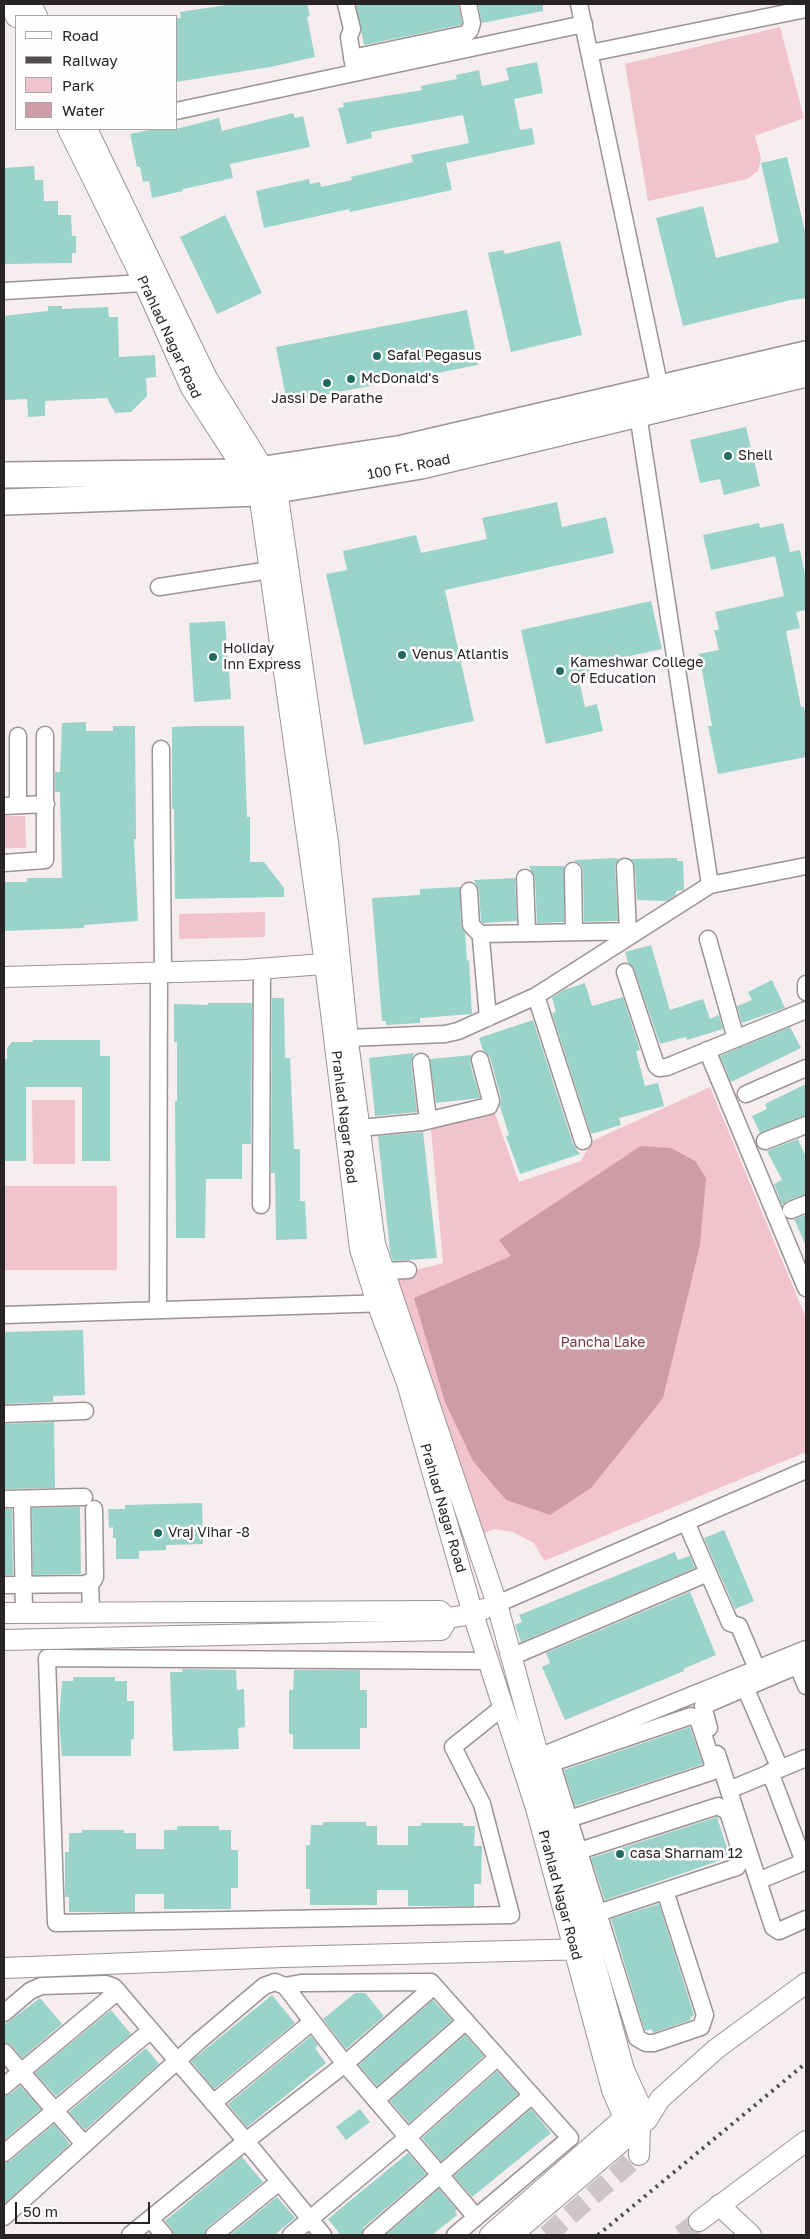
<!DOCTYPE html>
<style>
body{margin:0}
#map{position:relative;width:810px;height:2239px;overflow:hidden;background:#f6edef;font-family:"Golos Text",sans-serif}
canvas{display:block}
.frame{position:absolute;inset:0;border:5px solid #282425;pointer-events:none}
.legend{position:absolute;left:15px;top:15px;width:162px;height:115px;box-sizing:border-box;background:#fffdfd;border:1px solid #a9a6a7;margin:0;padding:6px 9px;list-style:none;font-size:15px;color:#282425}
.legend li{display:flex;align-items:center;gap:10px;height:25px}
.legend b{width:25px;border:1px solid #a9a6a7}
.scale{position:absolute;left:15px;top:2202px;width:135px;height:22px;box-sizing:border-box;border:2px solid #282425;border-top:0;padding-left:6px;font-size:15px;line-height:18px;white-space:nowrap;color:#282425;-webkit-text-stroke:4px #fffdfd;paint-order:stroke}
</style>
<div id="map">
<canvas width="810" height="2239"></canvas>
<div class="frame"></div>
<ul class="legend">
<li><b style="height:6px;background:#fff"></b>Road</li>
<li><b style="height:6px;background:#514c4e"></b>Railway</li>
<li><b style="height:14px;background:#f1c4cd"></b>Park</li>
<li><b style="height:14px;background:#ce9ca6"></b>Water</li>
</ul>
<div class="scale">50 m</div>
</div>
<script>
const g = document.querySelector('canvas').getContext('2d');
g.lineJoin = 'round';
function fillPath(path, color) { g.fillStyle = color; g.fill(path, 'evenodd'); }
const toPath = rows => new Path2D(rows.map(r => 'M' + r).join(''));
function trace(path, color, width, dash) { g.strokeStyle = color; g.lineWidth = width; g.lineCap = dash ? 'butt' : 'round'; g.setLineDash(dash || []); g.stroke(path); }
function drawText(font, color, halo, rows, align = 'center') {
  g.font = font + ' "Golos Text",sans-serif'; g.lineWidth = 5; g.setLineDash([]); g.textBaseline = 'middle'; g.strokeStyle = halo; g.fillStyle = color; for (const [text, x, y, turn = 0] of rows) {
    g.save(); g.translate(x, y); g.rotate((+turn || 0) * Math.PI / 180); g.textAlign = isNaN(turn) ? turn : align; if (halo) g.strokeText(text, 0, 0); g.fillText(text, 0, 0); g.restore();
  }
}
fillPath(toPath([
 [780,27,804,118,755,136,761,158,758,171,747,179,648,201,625,64],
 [4,816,25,816,26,848,4,848],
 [265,912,265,937,179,939,179,914],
 [710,1087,806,1318,806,1452,544,1561,534,1543,513,1532,494,1529,470,1540,390,1277,443,1263,430,1118,491,1102,519,1182,581,1161,592,1141],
 [32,1100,75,1100,75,1164,33,1164],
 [4,1186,117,1186,117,1270,4,1270]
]), '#f1c4cd');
fillPath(toPath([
 [641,1146,671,1148,695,1161,706,1178,700,1245,663,1398,591,1488,550,1515,506,1500,473,1461,445,1402,414,1298,511,1256,499,1240]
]), '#ce9ca6');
fillPath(toPath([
 [233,4,307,4,310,16,307,17,315,57,270,67,176,82,176,18,181,18,180,12],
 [356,4,458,4,462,23,461,25,364,45],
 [478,4,543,4,543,11,482,23],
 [537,62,543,93,514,99,520,130,532,128,535,144,446,163,452,190,350,212,349,209,264,228,256,191,309,179,310,184,320,182,321,187,352,180,351,177,413,162,411,155,469,143,463,115,371,132,372,138,347,144,338,108,344,107,343,103,422,90,421,86,457,79,456,75,479,70,482,86,509,80,506,68],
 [293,113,295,118,303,116,310,147,230,164,233,178,183,189,183,191,152,198,149,181,143,182,140,167,137,167,130,134,154,129,176,129,219,118,222,131],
 [787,157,806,235,806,298,791,300,683,326,656,218,703,206,716,258,779,242,761,163],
 [34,166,35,180,43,180,44,201,58,201,58,215,71,215,72,236,76,236,76,253,72,253,72,263,4,264,4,168],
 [225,215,262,293,217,314,180,237],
 [560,241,582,335,511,352,488,253,503,250,505,254],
 [48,306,62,306,62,309,108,307,109,317,118,317,119,357,155,355,156,377,146,378,147,396,131,412,115,413,107,398,45,401,45,416,28,417,27,399,4,400,4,316,48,311],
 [467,310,478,365,287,402,276,347],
 [746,427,760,486,724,495,720,479,700,483,690,440],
 [557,502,562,527,606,517,614,553,445,590,474,721,364,745,326,574,347,570,343,551,416,535,421,553,487,539,482,518],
 [759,523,760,528,783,523,790,552,800,550,806,579,806,610,796,612,800,628,786,631,801,707,804,707,806,717,806,757,718,774,708,726,712,726,699,654,719,650,714,630,719,630,715,612,784,596,775,556,711,570,703,535],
 [651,601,662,649,588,665,591,677,579,679,585,707,597,704,603,731,546,744,521,630],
 [225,621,231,699,194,702,189,623],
 [86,722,86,731,113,731,113,726,135,726,136,839,134,839,138,921,84,925,84,928,4,931,4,882,27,882,27,878,62,878,60,792,55,792,55,772,60,772,62,723],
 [196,726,244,726,247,817,250,817,250,862,264,862,284,888,284,897,175,899,174,809,172,809,172,727],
 [615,858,619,859,615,867,618,921,584,922,583,870,581,865,574,860],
 [677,858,677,861,683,861,684,890,676,891,676,895,667,901,637,900,635,867,630,859],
 [529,866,564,866,564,922,537,923,535,878],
 [515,878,517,921,483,923,481,921,479,890,474,880],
 [460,887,461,926,465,933,467,961,469,960,472,1014,420,1018,420,1023,386,1025,386,1021,382,1021,372,898,420,895,420,889],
 [651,945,670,1010,703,999,710,1019,719,1015,723,1029,687,1040,686,1037,660,1044,634,969,628,963,625,952],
 [772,980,785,1008,742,1023,737,1006,752,1000,748,992],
 [585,983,592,1006,623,997,640,1050,636,1051,645,1086,658,1083,664,1106,619,1118,621,1125,591,1134,552,1013,556,1012,552,998,564,990],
 [272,998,284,998,285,1058,290,1058,294,1149,300,1149,300,1201,305,1201,307,1239,276,1240,275,1173,271,1173],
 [208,1003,252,1003,251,1144,242,1144,242,1179,206,1179,205,1238,176,1238,175,1101,177,1101,177,1042,174,1042,174,1004,208,1005],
 [533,1020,573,1144,580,1154,520,1174,506,1136,509,1135,500,1106,501,1098,490,1057,483,1050,479,1038],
 [790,1027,801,1048,731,1082,720,1056],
 [33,1040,100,1040,100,1056,110,1056,110,1161,82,1161,82,1087,26,1087,26,1161,4,1161,4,1059,7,1059,7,1048,12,1042,33,1042],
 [414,1053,411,1063,417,1112,375,1116,369,1058],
 [472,1055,470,1063,480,1098,436,1103,430,1059],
 [806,1084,806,1115,760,1133,752,1116,767,1109,765,1104],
 [423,1132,437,1258,393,1261,390,1252,378,1136],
 [798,1139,806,1157,806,1194,787,1201,782,1205,774,1184,782,1180,767,1151],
 [806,1215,806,1246,794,1219],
 [83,1330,85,1395,53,1396,53,1402,4,1404,4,1332],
 [54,1422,55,1488,4,1489,4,1424],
 [202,1503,203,1544,166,1545,166,1550,139,1551,139,1559,116,1559,116,1538,113,1538,113,1527,109,1528,108,1509,125,1509,125,1505],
 [80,1507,81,1574,33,1575,32,1508],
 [4,1509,12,1509,13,1575,4,1575],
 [724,1530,754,1601,735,1609,704,1538],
 [675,1552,678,1560,690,1556,695,1568,521,1642,515,1625,522,1622,519,1615],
 [690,1592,716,1655,683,1669,684,1671,565,1720,542,1667,550,1663,546,1653],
 [182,1669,236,1670,237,1690,244,1689,245,1727,238,1728,239,1749,173,1751,170,1672,183,1672],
 [294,1670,360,1670,360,1690,367,1690,367,1728,360,1728,360,1749,293,1749,293,1734,289,1734,289,1690,293,1690],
 [73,1677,115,1677,115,1681,127,1681,127,1701,134,1701,134,1739,131,1739,131,1756,62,1756,59,1721,62,1681,73,1681],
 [690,1727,703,1764,575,1806,564,1770],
 [717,1817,730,1857,605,1900,591,1858],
 [323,1822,366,1822,366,1826,377,1826,377,1845,408,1845,408,1826,421,1826,421,1823,463,1823,463,1826,475,1826,474,1846,482,1846,481,1884,474,1884,474,1906,408,1906,408,1890,377,1890,377,1905,310,1905,310,1889,306,1889,306,1845,310,1845,311,1825,323,1825],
 [177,1826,219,1826,219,1830,231,1830,231,1850,238,1850,238,1888,231,1888,231,1909,164,1909,164,1894,135,1894,135,1912,69,1912,69,1897,65,1897,65,1852,69,1852,69,1833,82,1833,82,1830,124,1830,124,1833,136,1833,136,1849,164,1849,164,1830,177,1830],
 [659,1904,694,2015,690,2018,690,2020,653,2033,652,2029,645,2031,611,1919],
 [355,1993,365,1993,384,2016,346,2049,323,2019],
 [272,1995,295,2023,214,2089,191,2061],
 [40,1998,62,2024,22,2058,11,2045,4,2042,4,2025],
 [433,2000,452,2020,377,2086,359,2065],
 [111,2010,131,2034,56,2096,35,2073],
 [465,2035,484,2056,409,2123,390,2101],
 [311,2036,318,2045,315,2048,326,2063,247,2127,228,2104],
 [146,2048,159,2064,85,2130,69,2112],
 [497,2071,518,2094,441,2161,422,2138],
 [20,2086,41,2109,4,2140,4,2096,10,2094],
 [360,2109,370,2122,346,2140,336,2127],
 [531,2109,551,2133,472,2197,454,2176],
 [54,2124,70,2144,4,2204,4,2163,10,2161],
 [408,2153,426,2174,364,2227,361,2235,341,2235,328,2219],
 [242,2157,263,2182,208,2227,204,2235,174,2235,172,2229,165,2221],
 [439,2189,457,2210,455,2212,457,2215,432,2235,386,2235],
 [277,2197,295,2218,274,2235,230,2235]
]), '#9ad3c9');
trace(toPath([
 [547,2235,639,2155],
 [681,2235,699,2221]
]), '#cdc5c7', 20, [20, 10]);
const minor = toPath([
 [346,4,352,29,349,37,354,69],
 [579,4,662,398],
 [590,53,806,9],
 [352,58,466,34,470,30,472,23,468,4],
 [176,111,584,24],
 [4,291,144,283],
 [638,414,710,885,806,866],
 [159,587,270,570],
 [18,736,18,805],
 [161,749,163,972],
 [4,806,46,804],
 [4,863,45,860,45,735],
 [625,867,628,931],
 [573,871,574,932],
 [525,878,527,932],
 [469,891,471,925,482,936],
 [708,939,736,1039],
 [625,972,656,1065,659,1068,667,1067,806,1010],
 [806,984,806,992],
 [536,996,583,1141],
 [488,1018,481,939,483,934,637,931],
 [348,1038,445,1034,458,1031,536,996,710,885],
 [707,1050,806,1288],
 [421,1062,428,1120],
 [746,1094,806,1068],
 [360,1128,422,1122,489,1106,491,1101,480,1060],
 [765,1141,806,1125],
 [261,1205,262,969],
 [791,1210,806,1204],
 [385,1271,408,1270],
 [158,1310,159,972],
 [4,1315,388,1303],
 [4,1414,85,1411],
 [4,1499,84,1497],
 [22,1499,24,1613],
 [686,1522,730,1623,739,1626,757,1669],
 [90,1583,91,1612],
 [4,1585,84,1584,93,1581,95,1577,94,1509],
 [497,1604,806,1470],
 [511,1657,708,1573],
 [488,1661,47,1658,56,1923,511,1915,482,1804,453,1747,503,1707],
 [798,1666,806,1686],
 [745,1687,780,1769],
 [709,1728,703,1706,806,1662],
 [546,1754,806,1649],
 [717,1754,773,1927,779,1931,806,1919],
 [770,1772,804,1862],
 [729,1790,806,1758],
 [575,1839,637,2038,646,2043,654,2043,701,2027,705,2015,665,1891],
 [562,1843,575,1839,553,1768,555,1762,691,1716,698,1719,713,1764,711,1772,569,1819],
 [579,1851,718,1806,728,1812,742,1856,737,1867,598,1913],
 [758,1881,806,1861],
 [285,1986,301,1983,431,1982,570,2138,455,2235],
 [4,2013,30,1991,41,1986,106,1984,114,1987,246,2141,323,2235],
 [4,2052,84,2144],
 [4,2086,118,1991],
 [376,2100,466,2021],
 [213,2103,312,2022],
 [4,2153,151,2030],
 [4,2217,199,2041,264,1986,275,1982,285,1986,345,2064,476,2217],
 [150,2219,164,2235],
 [130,2235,246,2141,345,2064,434,1986],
 [214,2235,279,2182],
 [291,2235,408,2137,498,2057],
 [371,2235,532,2095]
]);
const tertiary = toPath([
 [10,4,16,17],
 [31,4,37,16],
 [68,129,144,283,191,388,259,493,325,964,360,1249,377,1303,407,1383,473,1614,536,1808,612,2090,631,2134],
 [87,129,207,378,277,490,328,842,349,1049,375,1244,497,1604,624,2070,647,2120],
 [4,977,245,970,336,963],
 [4,1613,440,1611,448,1618],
 [4,1640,441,1630,448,1618,473,1614,484,1609],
 [4,1968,283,1957,586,1949],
 [639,2155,640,2126],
 [719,2205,751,2235],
 [699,2221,806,2141],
 [490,2235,633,2110],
 [512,2235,647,2120,660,2099,716,2049,806,1983]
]);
const primary = toPath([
 [4,475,245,472,403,448,806,354],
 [4,502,259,493,421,466,806,374]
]);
trace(minor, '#9b9394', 19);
trace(tertiary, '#9b9394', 22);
trace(primary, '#9b9394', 28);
trace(minor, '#fff', 16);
trace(tertiary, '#fff', 20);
trace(primary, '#fff', 25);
trace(toPath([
 [598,2235,806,2063]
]), '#514c4e', 4, [2.5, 5]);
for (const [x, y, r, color] of [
 [377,356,5,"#236b61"],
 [351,379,5,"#236b61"],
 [327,383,5,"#236b61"],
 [728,456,5,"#236b61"],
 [402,655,5,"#236b61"],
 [213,657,5,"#236b61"],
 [560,671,5,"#236b61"],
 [158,1533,5,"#236b61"],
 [620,1854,5,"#236b61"]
]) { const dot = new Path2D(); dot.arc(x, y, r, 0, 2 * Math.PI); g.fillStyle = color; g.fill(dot); trace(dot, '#fffdfd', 2); }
drawText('14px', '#282425', '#fffdfd', [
 ["Prahlad Nagar Road",169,337,65],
 ["100 Ft. Road",409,467,-11],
 ["Prahlad Nagar Road",344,1117,83],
 ["Prahlad Nagar Road",443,1508,74],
 ["Prahlad Nagar Road",560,1895,75]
]);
drawText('14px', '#282425', '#fffdfd', [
 ["Safal Pegasus",387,356],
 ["McDonald's",361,379],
 ["Jassi De Parathe",327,399,"center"],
 ["Shell",738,456],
 ["Holiday",223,649],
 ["Inn Express",223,665],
 ["Venus Atlantis",412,655],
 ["Kameshwar College",570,663],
 ["Of Education",570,679],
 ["Vraj Vihar -8",168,1533],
 ["casa Sharnam 12",630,1854]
], 'left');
drawText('14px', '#763747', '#fffdfd', [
 ["Pancha Lake",603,1343]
]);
</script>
